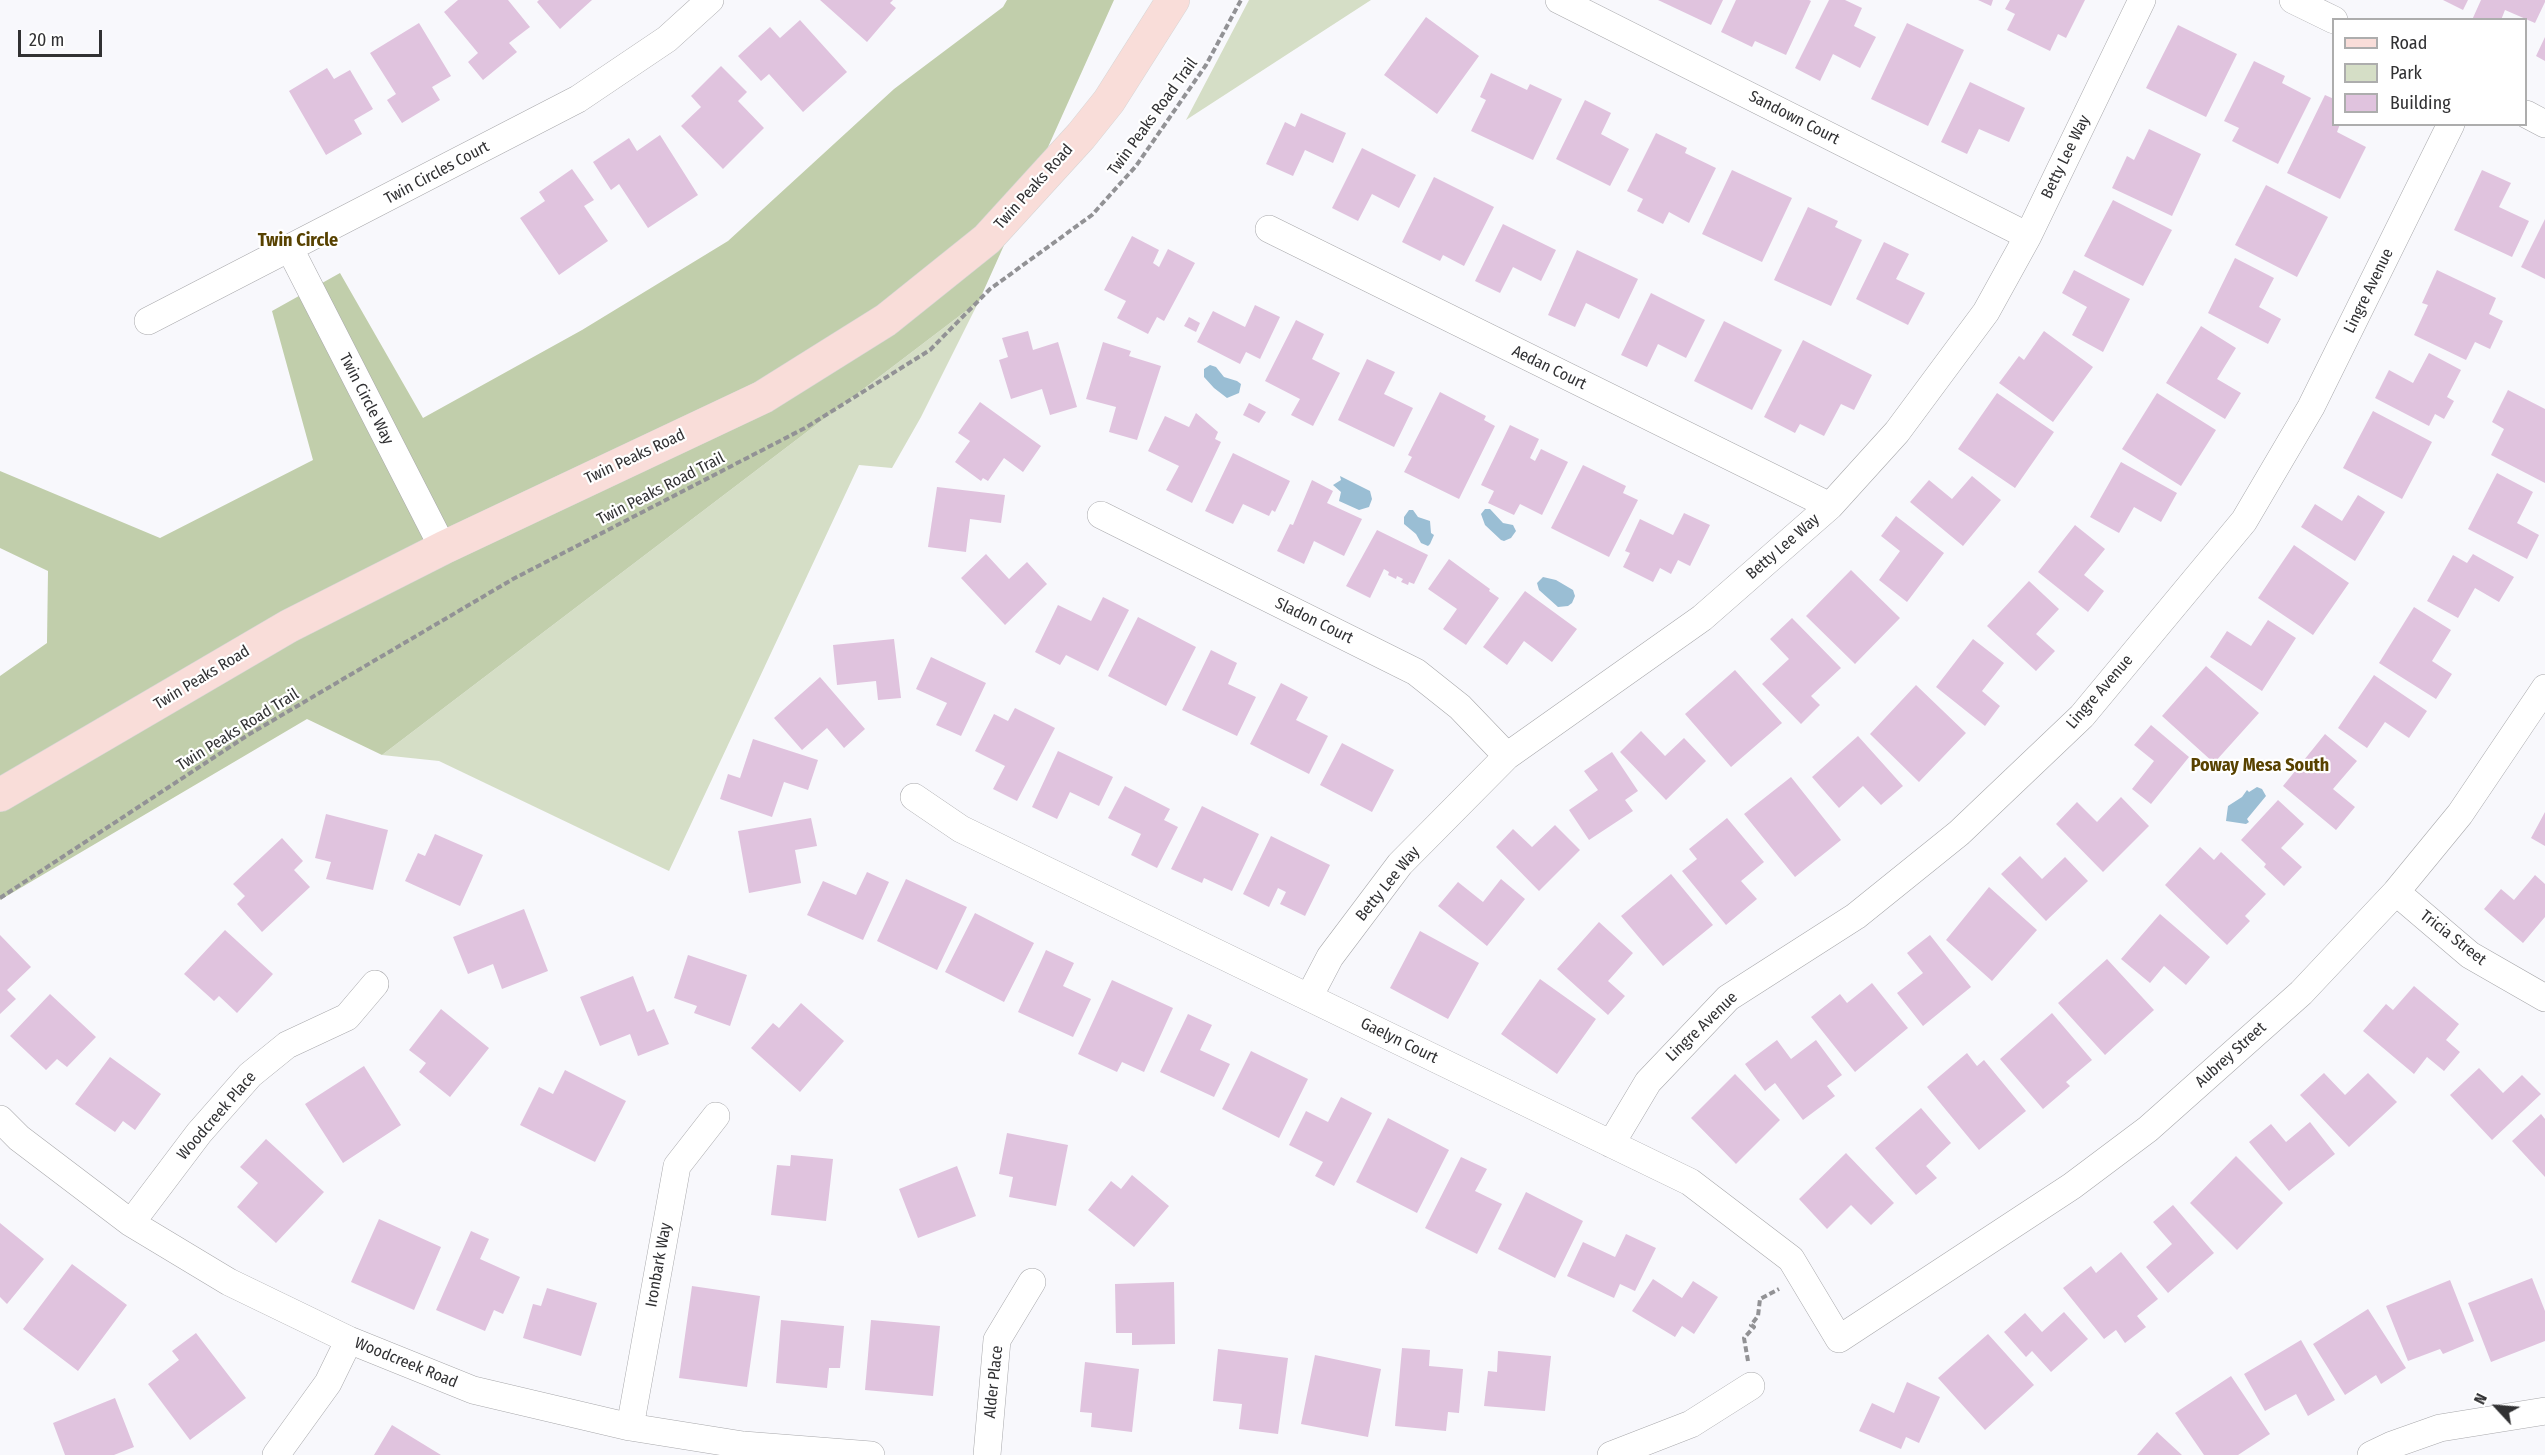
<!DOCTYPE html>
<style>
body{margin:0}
#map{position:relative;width:2545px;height:1455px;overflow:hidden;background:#f8f8fc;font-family:"Fira Sans Condensed",sans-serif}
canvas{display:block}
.legend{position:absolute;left:2332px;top:18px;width:195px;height:108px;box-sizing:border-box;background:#fff;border:2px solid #adadad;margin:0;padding:8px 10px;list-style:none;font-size:18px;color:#313133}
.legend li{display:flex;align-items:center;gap:12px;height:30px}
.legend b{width:30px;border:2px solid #adadad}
.north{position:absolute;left:2467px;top:1377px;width:60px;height:60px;-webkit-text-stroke:4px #fff;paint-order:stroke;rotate:296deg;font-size:16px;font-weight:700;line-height:24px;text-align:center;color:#313133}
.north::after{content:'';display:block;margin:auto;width:21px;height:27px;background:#313133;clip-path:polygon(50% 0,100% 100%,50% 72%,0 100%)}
.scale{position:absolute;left:18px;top:30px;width:84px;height:27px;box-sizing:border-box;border:3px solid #313133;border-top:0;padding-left:8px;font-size:18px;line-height:21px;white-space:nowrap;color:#313133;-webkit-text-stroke:4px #fff;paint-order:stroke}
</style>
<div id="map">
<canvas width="2545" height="1455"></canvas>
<ul class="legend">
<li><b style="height:8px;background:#f9ddd9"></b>Road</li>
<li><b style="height:16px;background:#d5dec6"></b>Park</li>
<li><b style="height:16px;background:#e0c3de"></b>Building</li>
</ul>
<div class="north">N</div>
<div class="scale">20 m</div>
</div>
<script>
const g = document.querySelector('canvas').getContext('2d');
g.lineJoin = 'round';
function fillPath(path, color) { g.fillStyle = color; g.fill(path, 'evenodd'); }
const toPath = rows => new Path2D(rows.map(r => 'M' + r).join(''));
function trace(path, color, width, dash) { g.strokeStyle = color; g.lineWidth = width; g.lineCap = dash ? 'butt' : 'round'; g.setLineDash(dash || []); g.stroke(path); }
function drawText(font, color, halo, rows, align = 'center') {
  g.font = font + ' "Fira Sans Condensed",sans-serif'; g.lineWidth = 4.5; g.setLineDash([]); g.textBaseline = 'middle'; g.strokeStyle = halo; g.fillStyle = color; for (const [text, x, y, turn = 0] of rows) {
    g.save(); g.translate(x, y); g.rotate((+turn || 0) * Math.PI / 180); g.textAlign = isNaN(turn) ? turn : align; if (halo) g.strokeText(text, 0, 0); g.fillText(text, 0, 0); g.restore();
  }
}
fillPath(toPath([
 [1249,0,1371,0,1186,120],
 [979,301,921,417,892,468,859,465,669,871,439,761,382,755]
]), '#d5dec6');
fillPath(toPath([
 [1007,0,1114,0,979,301,382,755,307,719,0,900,0,676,47,643,48,571,0,548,0,471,160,538,313,460,272,311,340,273,423,418,582,330,728,241,894,89,1003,7]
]), '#c1ceab');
fillPath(toPath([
 [1210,365,1216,367,1224,377,1237,381,1241,384,1239,393,1227,398,1214,388,1204,377,1204,369],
 [1340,476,1370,491,1372,499,1369,507,1359,510,1339,501,1341,492,1333,485,1341,480],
 [1485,509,1490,509,1503,523,1513,525,1516,531,1511,538,1504,541,1501,540,1485,525,1481,514],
 [1409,510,1413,510,1418,517,1430,521,1431,533,1434,535,1430,544,1428,546,1421,543,1416,534,1404,524,1404,517],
 [1543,577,1556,580,1573,590,1575,596,1572,603,1568,606,1558,607,1539,590,1537,583],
 [2257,787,2262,789,2266,796,2247,819,2249,822,2246,824,2226,821,2228,806,2242,797,2247,790,2249,792]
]), '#9abed4');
fillPath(toPath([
 [458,0,508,0,530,27,509,43,517,52,483,80,468,62,478,53,444,12],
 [539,0,592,0,560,29,537,2],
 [820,0,893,0,890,3,896,8,867,42],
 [1658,0,1723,0,1711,25],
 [1736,0,1809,0,1811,1,1786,55,1755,41,1752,47,1721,32],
 [1829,0,1845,0,1862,8,1854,26,1876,37,1860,68,1833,54,1820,81,1795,68],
 [1978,0,1993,0,1991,6],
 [2010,0,2085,0,2066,38,2058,34,2050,51,2007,30,2015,14,2005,9],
 [2443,0,2468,0,2463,10],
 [2481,0,2545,0,2545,2,2535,23,2505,10,2501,20,2472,20],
 [1426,17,1479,56,1437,114,1384,75],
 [800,20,847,72,803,112,769,74,761,81,738,56,770,27,780,38],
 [419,23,451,76,432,87,440,100,402,123,387,100,396,94,370,53],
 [1907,23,1964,50,1928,126,1871,99],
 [2178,25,2237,54,2206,117,2146,88],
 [2545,37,2545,61,2536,56],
 [2254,61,2285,76,2282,83,2311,98,2278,164,2232,141,2239,128,2224,121],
 [721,66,747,92,738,101,764,128,723,169,681,126,701,107,691,96],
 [327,68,334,79,350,70,373,109,354,120,362,134,326,155,289,91],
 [1491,73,1527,90,1530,84,1562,99,1533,160,1471,131,1486,100,1480,97],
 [1970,82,2025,108,2009,142,1979,129,1967,154,1941,142],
 [2325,95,2334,99,2334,124,2340,124,2337,132,2366,147,2340,199,2287,173],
 [1585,100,1611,113,1601,134,1629,149,1610,186,1556,159],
 [1301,113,1346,133,1333,163,1305,150,1293,176,1266,164,1285,122,1295,127],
 [2149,129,2201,154,2172,216,2112,188,2127,156,2134,160],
 [1656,133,1687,148,1685,153,1716,168,1689,223,1669,212,1663,224,1637,211,1643,199,1627,191],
 [660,135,698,195,648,228,619,184,611,190,593,162,629,138,637,151],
 [1362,148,1416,175,1399,208,1372,194,1358,221,1332,208],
 [572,169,594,200,584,206,608,241,559,275,520,218,545,201,539,192],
 [1732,170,1792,198,1762,262,1702,234],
 [2482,170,2511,183,2499,207,2529,221,2512,257,2454,230],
 [1434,177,1494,207,1464,266,1443,255,1440,261,1402,242],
 [2266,185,2328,217,2297,277,2235,245],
 [2113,200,2172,230,2143,286,2084,256],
 [1808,207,1838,221,1835,227,1862,240,1831,306,1774,280],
 [2545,219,2545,279,2521,267],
 [1503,224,1556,250,1541,281,1513,267,1500,293,1475,281],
 [1132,236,1159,250,1153,263,1159,267,1168,249,1195,263,1164,321,1157,317,1148,334,1117,318,1126,301,1104,290],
 [1884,242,1909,254,1896,279,1925,293,1908,325,1856,299],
 [1577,250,1638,279,1619,319,1586,303,1575,327,1548,315],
 [2235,258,2274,278,2259,307,2281,319,2268,344,2208,313],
 [2074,270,2130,299,2103,352,2072,335,2087,307,2062,293],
 [2437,270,2496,298,2489,314,2503,321,2490,349,2475,342,2466,360,2414,335,2428,305,2422,303],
 [1651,293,1705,320,1686,358,1658,344,1647,367,1621,355],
 [1255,305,1280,317,1260,359,1246,352,1240,364,1197,342,1213,311,1245,327],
 [1189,317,1200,323,1196,332,1184,326],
 [1296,320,1324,334,1312,359,1340,373,1313,426,1291,415,1300,399,1265,381],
 [1724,321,1782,350,1752,410,1694,381],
 [2201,326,2236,348,2217,379,2241,393,2225,419,2166,383],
 [1028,331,1033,350,1058,342,1077,407,1050,415,1042,389,1011,399,999,360,1008,357,1002,338],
 [2044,331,2093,367,2053,422,1999,383,2019,356,2024,360],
 [1803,340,1872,375,1854,410,1841,404,1824,436,1800,424,1795,433,1764,417],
 [1103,342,1131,351,1129,356,1161,366,1137,440,1109,432,1116,407,1086,399],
 [2429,353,2461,370,2447,397,2454,401,2444,419,2435,414,2429,426,2375,398,2389,370,2413,383],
 [1367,359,1395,372,1384,394,1413,408,1394,447,1338,420],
 [2508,390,2545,409,2545,483,2491,455,2504,429,2492,422],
 [1440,392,1486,416,1484,420,1495,426,1459,499,1404,472,1412,457,1408,455],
 [1997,393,2054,432,2015,488,1958,449],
 [2157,393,2216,430,2181,486,2122,449],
 [980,402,1041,446,1023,472,1004,458,988,481,983,478,981,481,955,462,970,441,958,433],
 [1249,403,1266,412,1259,423,1243,415],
 [2373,411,2432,442,2402,499,2343,468],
 [1196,413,1218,432,1215,439,1221,442,1192,503,1166,490,1179,466,1148,451,1165,416,1189,427],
 [1510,425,1539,439,1530,458,1535,461,1541,449,1568,462,1542,515,1520,504,1514,515,1488,503,1494,491,1481,485],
 [1233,453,1290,481,1275,512,1272,510,1269,516,1243,504,1233,524,1205,511],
 [2121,462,2177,493,2161,522,2134,507,2119,533,2090,517],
 [1583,465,1626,486,1623,493,1638,500,1609,557,1551,528],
 [2497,473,2533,492,2517,523,2539,535,2527,559,2468,529],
 [1972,476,2001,500,1963,546,1910,502,1929,480,1952,499],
 [1312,480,1333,491,1327,503,1362,519,1344,556,1314,541,1304,564,1277,551,1290,524,1293,525],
 [937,487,1005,495,1001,523,970,519,966,552,928,547],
 [2358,495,2385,512,2355,561,2301,527,2315,504,2342,521],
 [1684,513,1710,525,1690,566,1678,560,1671,574,1660,568,1653,582,1623,567,1630,553,1625,551,1640,519,1673,535],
 [1896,516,1944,553,1907,602,1879,580,1900,551,1881,536],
 [2075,525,2105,549,2084,575,2104,591,2088,612,2038,572],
 [1377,530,1428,555,1414,584,1409,582,1408,585,1401,582,1403,579,1397,576,1396,579,1388,575,1389,572,1384,569,1370,598,1346,586],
 [2294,545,2349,583,2313,635,2258,598],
 [986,554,1009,579,1027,562,1047,584,1005,625,961,578],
 [2473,554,2514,577,2499,602,2475,588,2458,618,2427,601,2453,555,2467,563],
 [1449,559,1490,589,1489,591,1499,598,1466,645,1443,629,1457,609,1428,589],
 [1851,570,1900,618,1855,664,1806,616],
 [2029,581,2059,609,2036,634,2055,651,2036,671,1987,626],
 [1525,591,1577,629,1552,662,1524,641,1507,665,1483,647],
 [1103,597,1129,610,1098,671,1066,655,1060,665,1035,652,1058,605,1091,621],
 [2414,607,2451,630,2432,661,2452,674,2436,699,2379,663],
 [1138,617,1196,647,1166,706,1108,676],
 [1792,618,1841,668,1811,696,1820,705,1801,724,1762,684,1789,659,1770,639],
 [2268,620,2296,638,2262,691,2210,657,2227,631,2251,646],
 [894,639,901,698,878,700,876,681,837,685,833,645],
 [1973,639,2004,663,1982,691,2000,706,1985,726,1936,687],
 [1211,650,1237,663,1228,684,1256,697,1237,736,1182,710],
 [931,657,986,683,961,736,936,725,947,703,916,689],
 [2206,666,2259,713,2214,763,2162,716],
 [1735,670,1782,723,1731,767,1685,714],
 [2374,675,2427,711,2409,738,2385,722,2367,748,2338,728],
 [820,677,865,729,844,748,827,728,802,750,774,718],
 [1281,683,1308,697,1296,720,1328,736,1309,774,1250,744],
 [1916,685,1966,733,1919,782,1870,734],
 [1015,708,1055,728,1017,801,993,789,1005,766,975,751,994,714,1008,721],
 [2151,725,2189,757,2151,804,2132,789,2154,761,2134,745],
 [1641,731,1665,756,1684,738,1706,761,1666,800,1620,752],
 [2325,734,2357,761,2333,789,2355,807,2336,830,2283,786],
 [1858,736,1903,786,1881,805,1863,786,1839,808,1812,777],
 [753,739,818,760,808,790,784,782,772,817,720,799,728,774,740,778],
 [1342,743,1394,770,1372,812,1320,785],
 [1058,751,1113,777,1099,806,1070,792,1057,819,1032,807],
 [1612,752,1638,791,1625,800,1633,811,1589,840,1569,810,1598,790,1584,771],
 [1791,777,1841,840,1795,877,1744,814],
 [1125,786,1170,809,1164,820,1178,827,1157,868,1131,855,1141,834,1108,818],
 [2121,797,2149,826,2103,872,2056,824,2077,802,2097,822],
 [2278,800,2304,824,2281,848,2302,867,2284,886,2264,867,2266,864,2241,840],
 [1202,806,1259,834,1232,891,1204,878,1202,883,1171,869],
 [2545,812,2545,846,2531,838],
 [326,814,388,830,373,890,326,879,331,862,315,858],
 [811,818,817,846,795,850,801,883,749,893,738,831],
 [1727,818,1764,862,1741,881,1757,899,1726,925,1682,871,1697,859,1689,849],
 [1555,825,1580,850,1539,891,1496,847,1513,829,1532,847],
 [435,834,483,855,460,906,405,881,418,853,425,856],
 [1271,836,1330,865,1305,916,1280,904,1286,892,1278,888,1269,907,1243,894],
 [282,838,303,861,294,870,310,887,262,932,237,904,245,896,233,884],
 [2200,847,2214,860,2221,852,2266,894,2245,916,2250,921,2227,945,2165,885],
 [2020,856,2042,879,2065,857,2088,881,2046,921,2001,874],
 [867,872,889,882,863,940,807,915,823,881,856,895],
 [1671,874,1713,925,1663,966,1621,916],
 [2535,875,2545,884,2545,917,2523,943,2484,909,2501,889,2514,900],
 [906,879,967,907,937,970,877,941],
 [1501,879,1525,899,1487,946,1438,906,1458,882,1483,902],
 [1989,887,2037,930,1992,981,1946,940],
 [524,909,548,971,502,989,493,964,468,974,453,937],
 [975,913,1034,943,1004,1002,945,972],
 [2160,914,2210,957,2186,985,2164,966,2150,983,2121,959],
 [1599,922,1633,953,1608,981,1625,996,1608,1015,1557,969],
 [225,930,273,974,237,1013,219,996,214,1001,184,974],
 [1420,931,1479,963,1448,1019,1390,988],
 [0,935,31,967,7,990,16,999,0,1014],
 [1930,935,1971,987,1923,1026,1897,993,1923,973,1907,953],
 [1046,950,1074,963,1063,986,1091,999,1073,1037,1018,1012],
 [688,955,747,975,730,1026,694,1013,697,1006,674,998],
 [2107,959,2154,1010,2105,1055,2058,1003],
 [633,976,647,1012,654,1009,669,1044,638,1056,630,1034,600,1046,580,997],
 [1540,979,1596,1019,1557,1074,1501,1034],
 [1112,980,1173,1008,1144,1072,1122,1062,1117,1072,1078,1054],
 [1872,983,1908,1028,1855,1072,1811,1017,1840,994,1847,1003],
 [2414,986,2459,1024,2446,1040,2460,1052,2444,1071,2427,1057,2414,1074,2363,1031,2386,1004,2393,1010],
 [50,994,96,1037,67,1067,57,1059,46,1070,10,1036],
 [801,1003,844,1041,800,1092,751,1048,773,1023,779,1028],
 [441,1009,489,1048,450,1097,419,1072,426,1063,409,1050],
 [2052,1013,2092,1060,2066,1082,2070,1086,2043,1109,2000,1059],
 [1188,1014,1212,1025,1200,1050,1230,1064,1214,1097,1160,1072],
 [1777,1040,1791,1059,1816,1040,1842,1075,1827,1086,1835,1096,1803,1120,1775,1083,1765,1091,1745,1064],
 [1251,1051,1308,1079,1279,1138,1222,1109],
 [1967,1053,1977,1066,1984,1060,2026,1111,1979,1150,1927,1087],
 [110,1057,161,1094,135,1130,123,1121,115,1132,75,1104],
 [364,1066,401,1125,343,1163,305,1104],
 [2479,1068,2503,1093,2522,1075,2541,1094,2492,1140,2450,1095],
 [565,1070,626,1101,595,1162,520,1125,539,1087,553,1094],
 [2324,1073,2345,1095,2368,1073,2397,1102,2349,1147,2300,1095],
 [1735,1074,1780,1120,1736,1164,1691,1118],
 [1341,1097,1372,1113,1334,1186,1315,1176,1323,1162,1289,1145,1306,1111,1328,1122],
 [1921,1108,1951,1143,1926,1166,1937,1178,1916,1195,1875,1148],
 [2541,1114,2545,1119,2545,1177,2512,1141],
 [1388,1118,1449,1150,1417,1213,1356,1182],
 [2310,1122,2335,1154,2289,1191,2249,1142,2271,1124,2286,1142],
 [1007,1133,1068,1145,1056,1206,1009,1197,1013,1177,999,1174],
 [266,1139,324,1192,276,1243,237,1207,258,1183,240,1167],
 [1846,1153,1894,1203,1871,1225,1851,1205,1827,1229,1799,1199],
 [791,1155,833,1159,826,1221,771,1215,777,1165,790,1166],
 [2236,1156,2283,1203,2237,1250,2190,1203],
 [1461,1157,1487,1169,1475,1191,1502,1204,1477,1254,1425,1228],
 [957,1166,976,1216,918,1238,899,1189],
 [1132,1175,1169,1206,1134,1247,1088,1210,1111,1181,1121,1189],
 [1526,1192,1583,1221,1555,1278,1498,1249],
 [2173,1205,2214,1253,2168,1293,2146,1267,2172,1244,2153,1222],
 [379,1219,441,1247,414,1310,351,1282],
 [0,1223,44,1259,7,1304,0,1297],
 [471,1231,489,1239,480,1259,520,1277,503,1314,494,1310,485,1331,436,1310],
 [1626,1234,1656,1248,1635,1291,1620,1284,1614,1298,1567,1276,1583,1242,1615,1257],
 [2121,1252,2158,1299,2137,1316,2146,1327,2125,1343,2116,1330,2104,1339,2063,1288,2091,1266,2096,1273],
 [72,1264,127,1305,78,1371,23,1329],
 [2532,1278,2545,1311,2545,1341,2491,1362,2468,1303],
 [1653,1279,1682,1298,1693,1281,1718,1297,1694,1334,1682,1326,1675,1337,1632,1311],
 [2450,1280,2474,1341,2443,1354,2440,1349,2408,1361,2386,1306],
 [1174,1282,1175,1344,1132,1345,1132,1333,1116,1333,1115,1284],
 [692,1286,760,1296,747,1387,679,1378],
 [547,1288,597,1303,581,1356,523,1338,533,1304,541,1306],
 [2368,1309,2406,1368,2381,1384,2376,1375,2345,1395,2313,1344],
 [2064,1312,2088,1339,2051,1372,2032,1351,2026,1357,2004,1332,2025,1313,2042,1332],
 [781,1320,844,1326,840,1368,829,1368,827,1388,776,1383],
 [871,1320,940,1326,933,1396,865,1390],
 [196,1333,246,1398,190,1440,148,1384,179,1360,172,1351],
 [1988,1334,2034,1385,1985,1430,1938,1378],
 [2301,1340,2335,1400,2308,1416,2296,1394,2265,1411,2244,1374],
 [1402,1348,1430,1350,1429,1366,1463,1369,1459,1413,1448,1412,1446,1431,1395,1426],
 [1218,1349,1288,1358,1278,1434,1239,1429,1242,1404,1213,1401],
 [1498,1351,1551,1356,1545,1411,1484,1406,1488,1371,1497,1372],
 [1315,1355,1381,1369,1368,1437,1301,1424],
 [1085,1362,1139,1369,1132,1432,1091,1427,1092,1413,1080,1412],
 [2231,1376,2270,1434,2238,1455,2204,1455,2175,1413],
 [1907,1382,1940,1397,1919,1443,1906,1437,1901,1449,1859,1431,1872,1403,1894,1413],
 [115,1398,134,1447,114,1455,65,1455,53,1423],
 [392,1425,441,1455,374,1455],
 [2157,1432,2182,1455,2137,1455]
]), '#e0c3de');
const street = toPath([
 [1559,0,2028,236],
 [2293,0,2334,20],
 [2526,114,2545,124],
 [1269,229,1830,506],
 [290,249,443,548],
 [148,321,578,99,667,39,710,0],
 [1101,515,1416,672,1460,707,1507,756],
 [914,797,961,829,1690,1182,1791,1259,1839,1339,2072,1186,2148,1129,2301,993,2396,892,2460,814,2545,688],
 [2396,892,2470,955,2545,998],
 [1309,997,1330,957,1400,864,1507,756,1702,618,1830,506,1897,432,1986,312,2028,236,2142,0],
 [0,1119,19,1138,131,1223,229,1282,349,1340,473,1390,630,1427,743,1445,871,1455],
 [1611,1144,1648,1082,1728,998,1856,916,1959,833,2082,716,2244,521,2311,407,2451,124],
 [131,1223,199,1133,250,1075,287,1045,347,1017,375,984],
 [630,1427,677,1166,716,1116],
 [276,1455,328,1383,349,1340],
 [987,1455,997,1340,1032,1282],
 [1611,1455,1691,1424,1751,1386],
 [2371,1455,2392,1445,2440,1428,2545,1411]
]);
const primary = toPath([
 [0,795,289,626,443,548,763,397,886,320,987,239,1081,136,1109,101,1173,0]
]);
trace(street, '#a8a8ab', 28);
trace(primary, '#d6d6d6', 34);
trace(toPath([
 [0,898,248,735,513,579,805,428,930,350,990,289,1092,215,1136,166,1206,65,1241,0],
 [1748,1361,1744,1338,1754,1327,1751,1325,1758,1316,1760,1299,1779,1289]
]), '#929295', 4, [6, 3]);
trace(street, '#fff', 27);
trace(primary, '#f9ddd9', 33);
drawText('16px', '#313133', '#fff', [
 ["Twin Peaks Road Trail",1153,117,-54],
 ["Sandown Court",1794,118,27],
 ["Betty Lee Way",2066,157,-64],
 ["Twin Circles Court",437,173,-28],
 ["Twin Peaks Road",1034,187,-48],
 ["Lingre Avenue",2369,291,-64],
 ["Aedan Court",1549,368,26],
 ["Twin Circle Way",366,399,63],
 ["Twin Peaks Road",635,457,-25],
 ["Twin Peaks Road Trail",661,489,-27],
 ["Betty Lee Way",1783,547,-41],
 ["Sladon Court",1314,621,26],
 ["Twin Peaks Road",202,678,-31],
 ["Lingre Avenue",2100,692,-49],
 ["Twin Peaks Road Trail",238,730,-32],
 ["Betty Lee Way",1388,884,-51],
 ["Tricia Street",2453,938,38],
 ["Lingre Avenue",1702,1027,-44],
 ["Gaelyn Court",1399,1041,26],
 ["Aubrey Street",2231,1055,-42],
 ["Woodcreek Place",217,1116,-49],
 ["Ironbark Way",659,1265,-80],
 ["Woodcreek Road",406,1363,22],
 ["Alder Place",994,1382,-84]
]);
drawText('bold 18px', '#584200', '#fff', [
 ["Twin Circle",298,241],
 ["Poway Mesa South",2260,766]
]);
</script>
